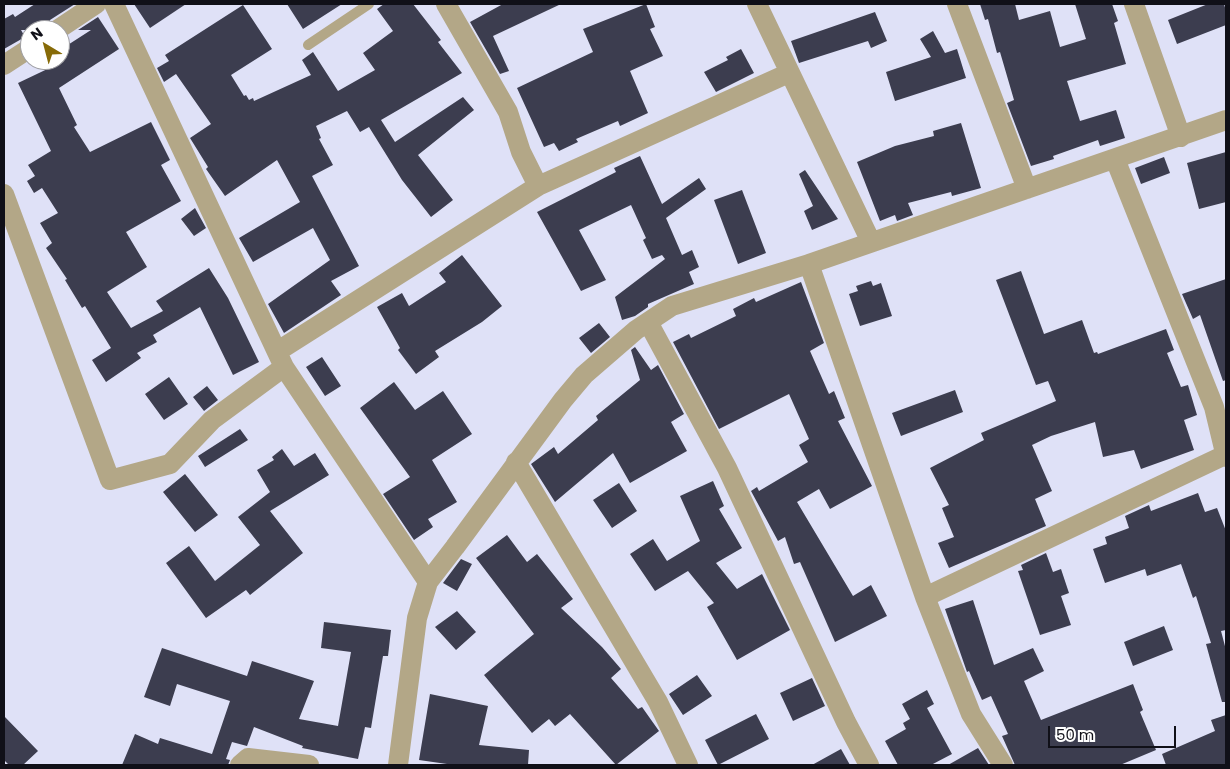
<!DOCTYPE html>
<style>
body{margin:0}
#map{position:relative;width:1230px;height:769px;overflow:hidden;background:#dfe1f7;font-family:Poppins,sans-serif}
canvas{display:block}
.frame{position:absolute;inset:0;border:5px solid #101018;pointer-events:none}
.north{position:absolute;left:20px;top:20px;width:50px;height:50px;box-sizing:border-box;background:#fff;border:1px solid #9f9fa3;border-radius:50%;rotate:323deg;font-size:14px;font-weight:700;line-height:20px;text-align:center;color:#101018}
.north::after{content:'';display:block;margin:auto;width:18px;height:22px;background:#876b08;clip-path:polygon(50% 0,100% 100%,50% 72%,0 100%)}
.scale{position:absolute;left:1048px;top:726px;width:128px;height:22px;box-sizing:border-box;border:2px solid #101018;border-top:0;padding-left:6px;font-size:15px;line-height:18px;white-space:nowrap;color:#101018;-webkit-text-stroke:4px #fff;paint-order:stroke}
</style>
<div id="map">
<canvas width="1230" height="769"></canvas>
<div class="frame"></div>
<div class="north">N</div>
<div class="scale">50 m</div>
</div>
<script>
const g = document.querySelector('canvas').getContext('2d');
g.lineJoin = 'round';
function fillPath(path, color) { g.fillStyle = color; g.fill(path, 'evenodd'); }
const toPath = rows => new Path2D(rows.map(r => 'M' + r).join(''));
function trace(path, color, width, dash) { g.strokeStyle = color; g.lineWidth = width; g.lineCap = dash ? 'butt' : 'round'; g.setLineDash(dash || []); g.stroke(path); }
fillPath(toPath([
 [35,4,75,4,50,20,45,30,21,30,25,37,4,49,4,19,13,14,15,17],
 [134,4,186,4,150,28],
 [287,4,342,4,303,29],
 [384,4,413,4,441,40,438,42,462,73,381,120,395,142,463,97,474,110,418,155,453,200,431,217,402,180,369,127,360,132,347,111,316,126,321,138,319,139,333,165,312,176,359,266,331,281,341,295,284,333,268,304,330,260,313,228,253,262,239,238,300,202,277,160,225,196,206,169,208,167,190,138,211,124,176,74,164,82,157,68,169,61,165,55,243,5,272,49,231,75,244,96,246,95,249,100,253,98,254,101,311,75,302,60,313,52,338,91,375,70,363,53,393,31,377,9],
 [503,4,561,4,493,36,509,71,500,74,470,22],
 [646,4,655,27,650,29,663,56,630,71,648,113,620,126,618,121,576,139,578,142,559,151,554,143,544,147,517,88,593,52,583,29],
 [980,4,1015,4,1019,20,1050,11,1060,47,1086,39,1075,4,1112,4,1118,21,1114,23,1126,64,1067,81,1080,121,1116,110,1125,138,1100,146,1098,140,1053,156,1054,159,1031,166,1007,103,1014,100,1000,52,997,53,988,19,985,20],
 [1208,4,1224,4,1226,11,1226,25,1177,44,1168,20],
 [875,12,887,41,871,48,868,41,799,63,791,41],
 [98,17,119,49,59,88,77,125,74,127,90,152,151,122,170,160,161,165,181,201,126,232,147,267,107,292,131,328,163,311,156,301,209,268,228,298,259,362,233,375,200,307,153,335,157,342,137,353,141,358,106,382,92,360,111,348,85,306,82,308,65,280,67,279,46,248,52,243,40,223,58,213,42,188,34,193,27,181,35,176,28,165,51,151,18,83,60,63,60,50,91,30,78,30],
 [933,31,945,53,957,49,966,78,895,101,886,72,931,57,920,39],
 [741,49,754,73,716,92,704,72,728,60,726,57],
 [961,123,981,188,952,196,951,192,908,203,913,215,897,221,895,215,880,221,857,162,895,146,934,136,933,131],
 [1226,152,1226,202,1199,209,1187,163],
 [640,156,662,204,699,178,706,189,666,218,682,255,692,250,699,267,689,272,694,284,648,304,648,307,635,316,622,320,615,297,665,259,662,255,652,259,643,240,646,238,631,205,579,230,606,280,581,291,537,212,616,172,614,168],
 [1164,157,1170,173,1141,184,1135,168],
 [805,170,838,219,812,230,804,211,813,206,799,174],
 [742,190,766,253,738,264,714,200],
 [195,208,206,228,194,236,181,219],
 [462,255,502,306,482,322,435,351,439,357,416,374,398,350,400,348,377,307,402,293,409,306,446,282,439,273],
 [1021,271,1044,334,1082,320,1094,353,1097,352,1098,354,1166,329,1174,350,1167,353,1181,387,1188,385,1197,415,1184,420,1194,450,1141,469,1134,450,1103,457,1095,422,1051,436,1032,445,1052,491,1035,499,1046,526,949,568,938,543,954,537,942,508,949,505,930,468,984,440,981,433,1056,401,1048,381,1036,385,996,280],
 [1226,279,1226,380,1223,381,1200,315,1193,319,1182,294],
 [871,281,873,286,881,283,892,316,860,326,849,294,858,291,856,286],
 [801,282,824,343,810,351,829,394,834,391,845,418,838,421,872,486,830,509,819,489,797,502,853,596,871,585,887,616,835,642,800,562,794,564,785,537,778,541,751,491,757,487,759,491,808,462,799,445,809,439,789,394,719,429,673,342,689,334,691,338,736,316,733,309,754,298,756,302],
 [599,323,610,337,591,353,579,338],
 [635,347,651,370,658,365,684,414,671,422,687,451,630,483,613,453,555,502,531,464,554,447,558,454,598,420,596,416,640,380,631,350],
 [322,357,341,386,325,396,306,367],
 [169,377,188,404,164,420,145,394],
 [394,382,415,410,443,391,472,434,432,460,457,502,428,519,433,527,414,540,383,494,410,477,360,408],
 [207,386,218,400,204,411,193,397],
 [955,390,963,412,901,436,892,413],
 [240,429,248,440,205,467,198,456],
 [282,449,294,466,315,453,329,475,270,511,303,553,250,595,246,590,206,618,166,563,189,546,215,581,260,545,238,517,270,492,257,470,274,460,272,457],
 [185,474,218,515,195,532,163,492],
 [713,481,724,506,719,509,742,548,716,563,737,589,762,574,790,630,737,660,707,607,714,603,688,571,655,591,630,554,653,539,667,561,700,541,680,496],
 [619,483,637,511,612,528,593,500],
 [1198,493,1205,512,1217,508,1226,531,1226,630,1221,631,1226,650,1226,702,1222,702,1206,644,1211,643,1196,596,1193,598,1181,564,1147,576,1145,569,1105,583,1093,549,1107,544,1105,537,1129,528,1125,516,1149,505,1151,511],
 [507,535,527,562,537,554,573,599,561,608,602,647,621,669,611,678,638,709,642,707,659,731,616,765,570,714,555,726,549,719,532,733,484,675,534,634,476,558],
 [1046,553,1053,572,1061,569,1069,593,1061,596,1071,625,1040,635,1018,571,1023,570,1021,565],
 [461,559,472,564,457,591,443,583],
 [973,600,994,665,1033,648,1044,671,1024,681,1041,720,1133,684,1143,710,1140,712,1156,750,1120,765,1015,765,1002,736,1008,734,991,696,982,700,969,671,967,672,945,609],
 [457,611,476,632,456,650,435,627],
 [324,622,391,630,388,656,383,656,371,728,365,727,358,759,302,748,303,746,254,727,247,746,232,742,226,759,230,760,228,765,122,765,135,734,158,744,160,738,212,754,230,701,177,684,170,706,144,697,162,648,247,676,252,661,314,681,299,719,338,726,351,652,321,648],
 [1164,626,1173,650,1133,666,1124,642],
 [697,675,712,696,683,715,669,694],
 [812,678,825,706,793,721,780,693],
 [927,690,934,704,927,708,952,754,931,765,898,765,885,741,906,729,903,723,910,719,902,704],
 [430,694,488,706,479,745,529,750,528,765,454,765,419,760],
 [756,714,769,739,718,765,705,740],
 [1226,715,1226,765,1166,765,1162,754,1215,731,1211,720],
 [4,716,38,751,23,765,9,765,4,760],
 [978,748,989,765,948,765],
 [841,749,850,765,812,765]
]), '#3c3d4f');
trace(toPath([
 [308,45,369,4]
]), '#b3a787', 10);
trace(toPath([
 [114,4,284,367,428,582],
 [446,4,508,112,521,152,538,186,789,73],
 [757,4,871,242],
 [957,4,1027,189],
 [1134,4,1181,137],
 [57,30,96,4],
 [4,65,30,48],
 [1115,159,1214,407,1226,457],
 [4,194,110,480,170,464,212,420,284,367],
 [809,264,925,597,971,714,1003,765],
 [648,322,727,468,846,722,869,765],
 [278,351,538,186],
 [516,462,658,702,688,765],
 [925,597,1225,455],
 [240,765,248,758,309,765],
 [398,765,417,618,428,582,455,547,563,400,584,375,636,330,672,306,809,264,1226,120]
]), '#b3a787', 20);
</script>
